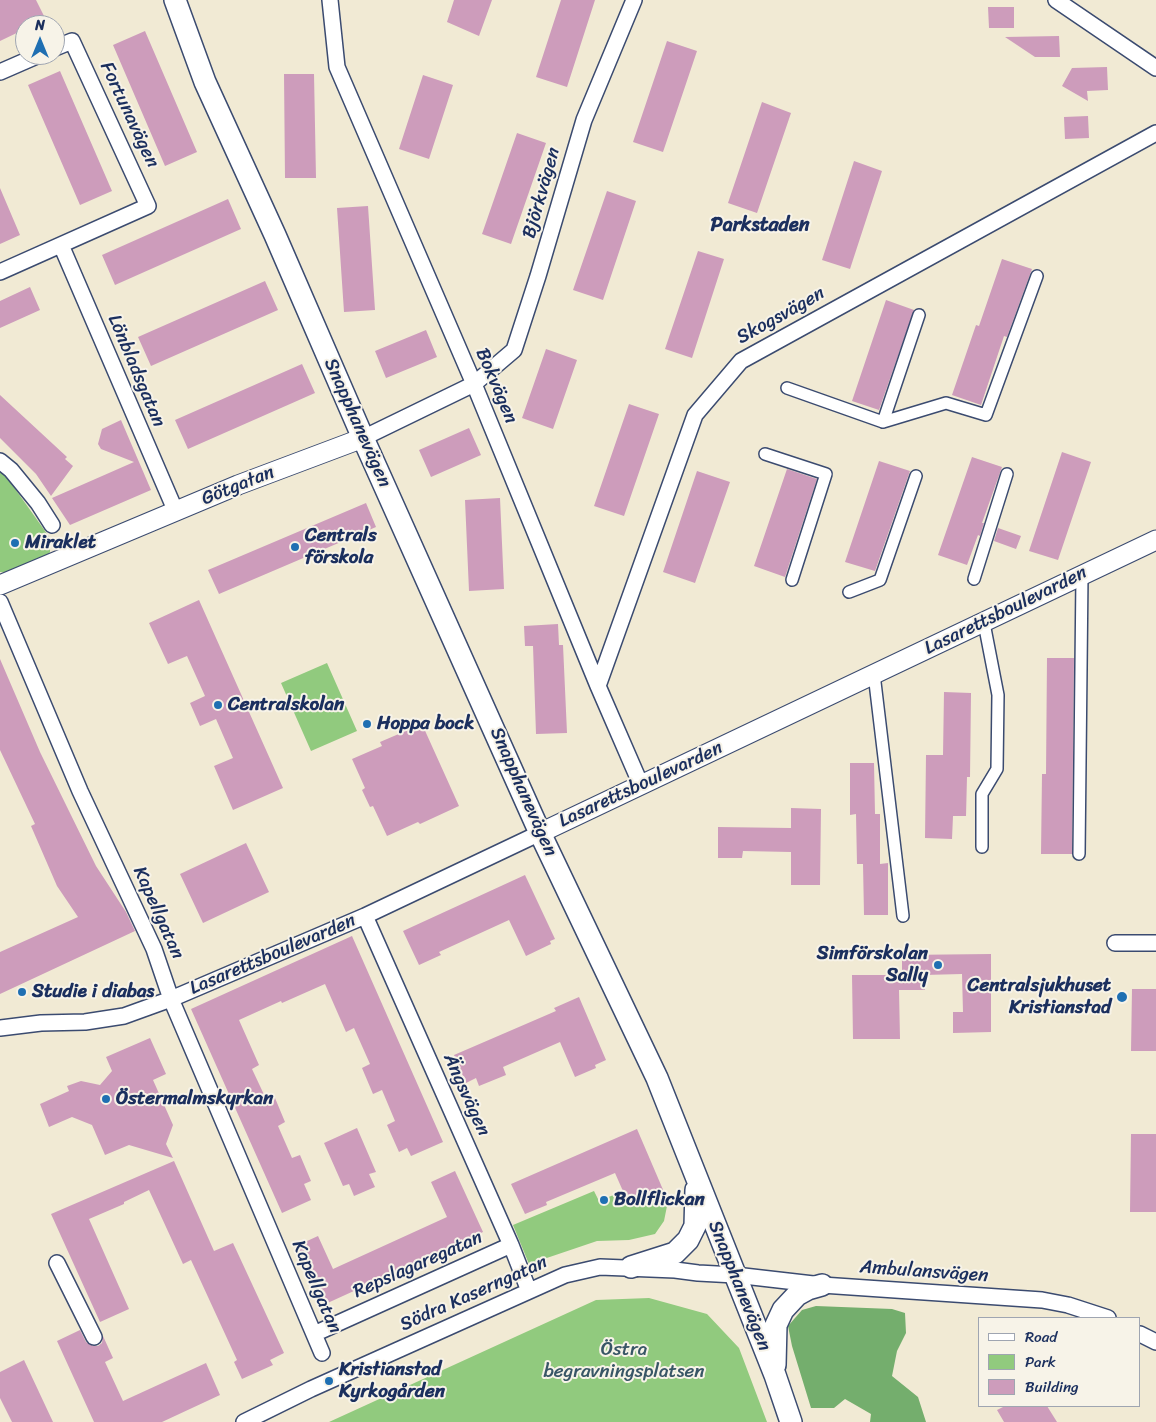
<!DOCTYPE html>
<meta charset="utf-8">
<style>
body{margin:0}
#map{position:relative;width:1156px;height:1422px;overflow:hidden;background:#f1ead4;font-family:Sriracha,sans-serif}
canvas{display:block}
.legend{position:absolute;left:978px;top:1317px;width:162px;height:90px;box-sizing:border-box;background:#f7f3e8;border:1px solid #9fa5b1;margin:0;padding:6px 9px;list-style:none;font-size:15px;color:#1b2f5e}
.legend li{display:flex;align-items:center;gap:10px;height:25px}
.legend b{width:25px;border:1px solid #9fa5b1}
.north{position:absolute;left:15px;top:15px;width:50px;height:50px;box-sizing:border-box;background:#f7f3e8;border:1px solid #9fa5b1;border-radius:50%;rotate:0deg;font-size:14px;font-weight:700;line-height:20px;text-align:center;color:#1b2f5e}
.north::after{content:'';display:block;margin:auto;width:18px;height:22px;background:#1f6fb2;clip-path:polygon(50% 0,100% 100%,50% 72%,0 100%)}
</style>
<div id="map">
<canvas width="1156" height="1422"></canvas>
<ul class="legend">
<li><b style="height:6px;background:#fff"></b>Road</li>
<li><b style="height:14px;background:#91ca7e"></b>Park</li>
<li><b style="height:14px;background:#cd9cbb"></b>Building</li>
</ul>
<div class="north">N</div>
</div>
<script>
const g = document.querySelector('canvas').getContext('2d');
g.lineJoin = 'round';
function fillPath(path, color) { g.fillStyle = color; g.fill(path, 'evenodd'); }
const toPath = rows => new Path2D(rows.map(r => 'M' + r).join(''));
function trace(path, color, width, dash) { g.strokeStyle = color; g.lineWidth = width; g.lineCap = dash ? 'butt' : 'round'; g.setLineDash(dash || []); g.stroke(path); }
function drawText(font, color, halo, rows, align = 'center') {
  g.font = font + ' Sriracha,sans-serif'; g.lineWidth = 4; g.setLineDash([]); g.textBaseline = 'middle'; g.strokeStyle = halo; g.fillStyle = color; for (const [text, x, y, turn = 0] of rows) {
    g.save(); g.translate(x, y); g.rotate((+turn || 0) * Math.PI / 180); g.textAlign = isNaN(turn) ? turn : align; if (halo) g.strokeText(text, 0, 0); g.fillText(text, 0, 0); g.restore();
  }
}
fillPath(toPath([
 [0,472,6,476,50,538,50,552,46,558,11,573,0,572],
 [327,663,357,731,311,751,281,683],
 [594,1191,599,1201,623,1191,630,1207,665,1192,667,1206,664,1221,655,1234,629,1240,597,1241,529,1264,513,1225],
 [649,1298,707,1314,739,1348,767,1422,329,1422,596,1300]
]), '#91ca7e');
fillPath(toPath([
 [816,1306,892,1309,905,1313,906,1333,897,1351,892,1376,918,1397,926,1422,870,1422,871,1414,845,1399,834,1408,811,1408,792,1346,788,1326,802,1310]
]), '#74ae6d');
fillPath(toPath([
 [0,0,36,0,46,20,35,25,25,25,25,29,0,41],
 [454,0,492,0,479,36,447,22],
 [561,0,595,0,567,87,536,77],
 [988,7,1014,7,1014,28,989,28],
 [145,31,197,152,165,166,113,45],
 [1059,36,1060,57,1035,57,1005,37],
 [667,41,697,51,663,152,633,142],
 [1107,67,1108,90,1087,91,1088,101,1062,86,1072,68],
 [60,71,112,191,80,205,28,85],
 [284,74,314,74,316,178,285,178],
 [423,75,453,85,429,159,399,149],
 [762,102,791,113,757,213,728,203],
 [1088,116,1089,138,1065,139,1064,117],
 [517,133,546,143,511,244,482,234],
 [854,161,882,171,850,269,822,260],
 [0,188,20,235,0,244],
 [607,191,636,201,603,300,573,290],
 [228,199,241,229,115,285,102,255],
 [368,206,375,310,344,312,337,208],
 [698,251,724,259,692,358,665,349],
 [1002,259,1032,269,1007,337,1004,336,981,405,952,395,976,325,979,326],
 [265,281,278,310,151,366,138,337],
 [30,287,40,310,0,328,0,301],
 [886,300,914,310,879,410,852,401],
 [426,330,437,357,386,378,375,351],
 [546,349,577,360,553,429,522,418],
 [302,364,315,393,188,449,175,420],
 [0,395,67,457,65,459,73,466,51,496,36,474,0,438],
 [629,404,659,414,624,516,594,506],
 [121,420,151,490,70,525,52,498,134,462,101,449,98,444,102,429],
 [469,428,481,455,431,477,419,450],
 [1062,452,1091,462,1058,560,1029,551],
 [972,457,1002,467,982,523,984,523,980,536,978,535,967,565,938,555],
 [879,461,910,471,875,571,845,562],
 [787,469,817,479,785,577,754,566],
 [697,471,730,482,695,583,663,572],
 [500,498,504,589,469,591,465,500],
 [366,503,376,527,219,594,208,570],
 [998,528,1021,536,1016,549,994,541],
 [199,600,283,788,233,810,214,766,233,758,216,719,200,726,190,703,205,696,187,656,168,664,149,623],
 [558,624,559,645,563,645,567,733,536,734,533,646,525,646,524,626],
 [1047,658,1074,658,1072,854,1041,854,1042,774,1046,774],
 [0,659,40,752,96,866,126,912,135,931,0,994,0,952,78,917,57,886,31,826,35,824,0,750],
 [944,692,971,693,970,777,967,777,966,816,953,816,952,839,925,838,926,755,943,755],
 [422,724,459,806,420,824,418,822,387,836,373,806,370,807,362,790,365,788,352,759,382,746,380,742],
 [850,763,874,763,875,814,880,814,880,864,888,863,888,915,864,915,863,864,857,864,856,814,850,815],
 [791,808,821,809,820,885,791,885,791,852,743,851,742,858,718,858,718,827,791,828],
 [246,843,269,892,203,923,180,874],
 [525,875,555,939,550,941,551,944,526,956,509,920,439,952,441,955,419,965,403,931],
 [352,936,443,1142,411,1156,407,1148,399,1152,387,1125,395,1121,382,1090,373,1094,362,1068,370,1064,354,1028,346,1032,325,984,282,1003,281,1001,239,1020,259,1065,252,1069,267,1101,275,1098,285,1122,278,1126,292,1158,300,1155,311,1181,304,1184,311,1200,282,1213,191,1009],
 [991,954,991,1032,953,1033,953,1012,963,1012,962,974,924,975,925,990,899,990,900,1039,853,1039,852,975,902,975,902,955],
 [1132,989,1156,989,1156,1051,1131,1051],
 [579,997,606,1060,595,1065,596,1068,575,1077,560,1042,503,1067,506,1075,479,1086,476,1078,466,1083,454,1055,556,1011,554,1008],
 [150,1038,166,1074,153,1080,173,1125,166,1144,173,1158,129,1145,105,1155,92,1125,72,1117,49,1127,40,1104,69,1091,67,1086,81,1081,100,1085,112,1071,106,1057],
 [357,1128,376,1172,369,1174,375,1187,354,1196,349,1184,343,1186,324,1143],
 [637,1129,664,1192,630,1207,615,1173,546,1202,547,1205,525,1214,511,1184],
 [1131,1134,1156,1134,1156,1212,1130,1212],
 [174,1161,214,1251,233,1243,284,1353,270,1360,273,1365,242,1379,234,1362,237,1360,191,1260,183,1264,149,1190,124,1202,124,1204,89,1219,129,1309,100,1322,51,1214],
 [455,1171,483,1232,321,1306,294,1247,318,1236,333,1269,447,1217,431,1182],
 [80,1330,86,1342,93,1346,98,1346,102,1343,103,1336,113,1358,105,1362,123,1401,206,1363,220,1395,162,1422,94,1422,57,1341],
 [24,1360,53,1422,12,1422,0,1398,0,1372],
 [1005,1406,1047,1406,1057,1422,1004,1422,997,1410]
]), '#cd9cbb');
const pedestrian = toPath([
 [787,388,883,422,919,315],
 [883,422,946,403,986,415,1037,276],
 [765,454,826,474,792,580],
 [974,579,1007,474],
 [849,592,880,580,916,476],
 [874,674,903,916],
 [982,847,982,794,997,769,998,695,984,623],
 [1079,854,1082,575]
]);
const minor = toPath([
 [330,0,337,67,474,384,598,686,641,785],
 [1056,0,1156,68],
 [0,72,39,55],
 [61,245,176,512],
 [0,272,148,206,72,41,55,48],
 [363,438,474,384,514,350,538,276,584,120,634,0],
 [0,461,11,470,38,503,52,525],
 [0,602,80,791,154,949,171,999,322,1353],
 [598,686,695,415,741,361,1156,133],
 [365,916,511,1245,529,1291],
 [1115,943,1156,943],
 [0,1028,41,1023,85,1022,124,1016,171,999,365,916,540,833],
 [57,1263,94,1337],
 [314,1334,511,1245],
 [1140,1334,1156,1342],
 [244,1422,311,1389,565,1275,600,1267,675,1270,698,1273,735,1275,822,1285,1042,1300,1068,1305,1108,1318]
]);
const tertiary = toPath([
 [0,585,238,485,363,438],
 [540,833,1156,540]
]);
const secondary = toPath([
 [175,0,205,82,275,235,363,438,540,833,657,1078,775,1375,791,1422],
 [631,1267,675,1253,688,1240,695,1226,696,1190],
 [775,1365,776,1325,783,1310,797,1295,808,1289,822,1285]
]);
trace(pedestrian, '#3b4b70', 14);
trace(minor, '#3b4b70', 18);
trace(tertiary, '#3b4b70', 21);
trace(secondary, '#3b4b70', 24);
trace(pedestrian, '#fff', 11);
trace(minor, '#fff', 15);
trace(tertiary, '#fff', 19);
trace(secondary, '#fff', 21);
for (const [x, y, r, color] of [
 [15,543,5,"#1f6fb2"],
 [295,547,5,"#1f6fb2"],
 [218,705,5,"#1f6fb2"],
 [367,724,5,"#1f6fb2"],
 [938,965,5,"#1f6fb2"],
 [22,992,5,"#1f6fb2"],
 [1122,997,6,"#1f6fb2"],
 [106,1099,5,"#1f6fb2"],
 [604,1200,5,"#1f6fb2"],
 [329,1381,5,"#1f6fb2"]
]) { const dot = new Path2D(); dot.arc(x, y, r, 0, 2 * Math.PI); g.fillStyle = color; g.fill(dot); trace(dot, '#f7f3e8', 2); }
drawText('19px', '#1b2f5e', '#f7f3e8', [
 ["Fortunavägen",129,115,65],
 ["Björkvägen",542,193,-74],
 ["Skogsvägen",781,316,-29],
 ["Lönbladsgatan",136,371,67],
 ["Bokvägen",496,386,67],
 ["Snapphanevägen",357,423,66],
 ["Götgatan",238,486,-22],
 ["Lasarettsboulevarden",1006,611,-26],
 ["Lasarettsboulevarden",641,785,-25],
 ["Snapphanevägen",523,792,66],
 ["Kapellgatan",158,913,66],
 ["Lasarettsboulevarden",273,955,-23],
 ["Ängsvägen",466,1095,66],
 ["Repslagaregatan",418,1265,-24],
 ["Ambulansvägen",924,1272,4],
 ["Snapphanevägen",739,1286,68],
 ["Kapellgatan",316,1287,67],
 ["Södra Kaserngatan",474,1294,-24]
]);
drawText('bold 19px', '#1b2f5e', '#f7f3e8', [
 ["Centrals",305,536],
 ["förskola",305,558],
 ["Miraklet",25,543],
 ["Centralskolan",228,705],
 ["Hoppa bock",377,724],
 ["Simförskolan",928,954,"right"],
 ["Sally",928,976,"right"],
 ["Centralsjukhuset",1111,986,"right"],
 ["Kristianstad",1111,1008,"right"],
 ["Studie i diabas",32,992],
 ["Östermalmskyrkan",116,1099],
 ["Bollflickan",614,1200],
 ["Kristianstad",339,1370],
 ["Kyrkogården",339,1392]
], 'left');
drawText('19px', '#385666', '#f7f3e8', [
 ["Östra",624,1350],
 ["begravningsplatsen",624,1372]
]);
drawText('bold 20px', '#1b2f5e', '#f7f3e8', [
 ["Parkstaden",760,226]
]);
</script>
